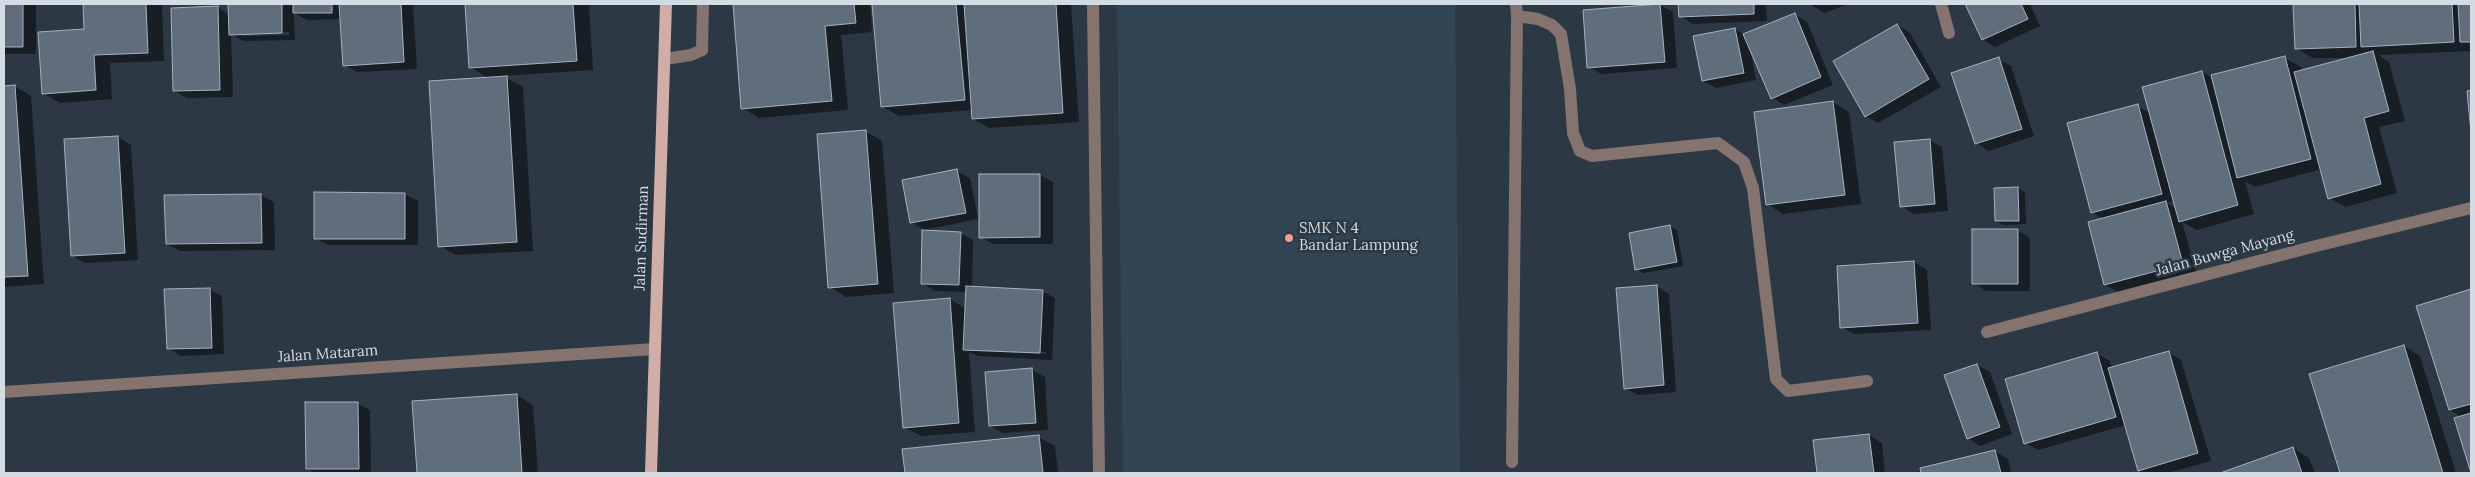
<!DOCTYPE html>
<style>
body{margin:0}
#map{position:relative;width:2475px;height:477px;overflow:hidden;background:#2c3944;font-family:Lora,serif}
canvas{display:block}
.frame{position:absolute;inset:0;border:5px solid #d3dce3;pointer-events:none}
</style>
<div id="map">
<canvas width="2475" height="477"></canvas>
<div class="frame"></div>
</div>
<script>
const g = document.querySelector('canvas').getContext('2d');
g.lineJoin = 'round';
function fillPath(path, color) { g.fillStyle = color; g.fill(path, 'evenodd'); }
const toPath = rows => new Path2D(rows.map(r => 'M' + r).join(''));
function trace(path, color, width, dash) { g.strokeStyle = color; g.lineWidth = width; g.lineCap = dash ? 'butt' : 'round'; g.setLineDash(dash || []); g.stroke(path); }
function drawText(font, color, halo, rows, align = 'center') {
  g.font = font + ' Lora,serif'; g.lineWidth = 5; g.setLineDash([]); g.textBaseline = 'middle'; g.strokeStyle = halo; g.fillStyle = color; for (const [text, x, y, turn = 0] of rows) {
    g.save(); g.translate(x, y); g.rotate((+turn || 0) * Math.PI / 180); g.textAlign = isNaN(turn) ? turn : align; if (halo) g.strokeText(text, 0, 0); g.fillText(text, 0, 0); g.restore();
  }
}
fillPath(toPath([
 [1117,4,1455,4,1460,473,1123,473]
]), '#324554');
fillPath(toPath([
 [4,4,36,4,36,54,4,54],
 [84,4,162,4,164,61,110,63,112,99,60,103,43,93,85,30],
 [230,4,413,4,417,69,357,72,344,65,341,19,307,20,294,13,295,40,243,41,231,34,233,97,187,98,174,91,217,7,230,15],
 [289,32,289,35,242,36,242,33],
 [466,4,589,4,593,70,503,76,523,87,533,251,456,255,440,246,490,79,470,67],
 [734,4,870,4,872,32,841,35,848,110,759,118,743,108],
 [873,4,1071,4,1079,122,989,128,973,119,972,110,899,116,883,107],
 [1680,4,1766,4,1767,21,1693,24,1680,16],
 [1810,4,1849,4,1824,13],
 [1967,4,2030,4,2040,26,1995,47,1982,39],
 [2294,4,2471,4,2470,51,2378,55,2389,62,2405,121,2379,127,2397,193,2346,207,2329,198,2322,169,2255,187,2245,181,2254,214,2197,230,2182,222,2196,271,2118,292,2106,285,2104,219,2093,213,2137,106,2151,113,2202,72,2213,78,2284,58,2301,67,2302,71,2352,58,2313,58,2297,49],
 [2175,201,2177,209,2167,203],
 [1660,5,1673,12,1677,68,1601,74,1589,67],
 [1794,14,1807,22,1833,85,1784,105,1772,98,1751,51,1756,80,1716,88,1703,81,1734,29,1745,35],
 [1897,25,1910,33,1941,87,1878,123,1865,116],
 [1998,59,2011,66,2034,136,1989,151,1976,143],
 [15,86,31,96,44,284,4,287,4,87],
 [1833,102,1849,112,1861,204,1783,214,1767,204],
 [866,132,882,141,894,293,846,297,830,287],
 [118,137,131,145,138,260,85,263,72,256],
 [1929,140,1942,147,1948,211,1914,214,1901,206],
 [957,171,970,178,978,219,924,230,911,222],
 [1040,175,1053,182,1053,244,993,244,980,237],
 [2018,188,2025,192,2026,224,2003,225,1996,221],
 [405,194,418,201,418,245,328,245,315,238],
 [261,195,274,202,275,250,180,251,167,244],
 [1670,226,1677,230,1683,266,1643,273,1636,269],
 [2017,230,2030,238,2030,291,1986,291,1974,283],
 [960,233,973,240,972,287,1042,291,1055,298,1052,360,978,356,969,352,975,432,921,436,904,427,950,299,967,309,967,292,935,291,922,283],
 [976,349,1046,352,1046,354,976,351],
 [1914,262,1927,270,1931,330,1854,334,1842,327],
 [1656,286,1669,294,1676,392,1638,395,1625,388],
 [209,289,222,296,224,354,181,356,168,348],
 [2471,290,2471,471,2455,419,2462,417,2450,410,2418,307],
 [2404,346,2420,356,2456,473,2341,473,2311,375],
 [2168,352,2181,360,2211,461,2168,473,2144,473,2139,471,2126,425,2038,450,2025,443,2097,354,2110,361,2112,368],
 [1977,365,1990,372,2012,434,1980,446,1968,438],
 [1032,370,1045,377,1048,430,1003,433,990,426,987,373],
 [517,395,533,405,538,473,418,473,414,402],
 [357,403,370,410,371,473,315,473,307,469],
 [1869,435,1882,443,1885,473,1818,473,1814,441],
 [1038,437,1055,446,1058,473,906,473,904,450],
 [2293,448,2309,458,2315,473,2224,473],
 [1995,451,2008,459,2011,473,1922,473,1921,469]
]), '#0007');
const building = toPath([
 [4,4,23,4,23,47,4,47,4,4],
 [83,4,146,4,148,53,94,55,96,90,42,94,38,32,84,29,83,4],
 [228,4,282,4,282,33,229,35,228,4],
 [293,4,332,4,332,13,293,13,293,4],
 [339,4,401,4,404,62,343,66,339,4],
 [465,4,573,4,577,61,469,68,465,4],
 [733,4,854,4,856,23,825,26,832,101,741,109,733,4],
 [872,4,956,4,965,100,881,107,872,4],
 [964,4,1056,4,1063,113,972,119,964,4],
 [1660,4,1665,62,1587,68,1583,10,1660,4],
 [1678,4,1754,4,1754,14,1679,17,1678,4],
 [1965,4,2021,4,2028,19,1982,40,1965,4],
 [2293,4,2355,4,2356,47,2295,49,2293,4],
 [2359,4,2452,4,2454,42,2361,47,2359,4],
 [2458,4,2471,4,2471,42,2460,42,2458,4],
 [218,6,220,90,173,91,171,8,218,6],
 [1795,13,1821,77,1771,99,1743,34,1795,13],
 [1897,24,1929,79,1865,117,1833,61,1897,24],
 [1735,28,1744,73,1702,81,1693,36,1735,28],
 [2373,51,2389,111,2364,118,2381,184,2328,199,2294,72,2373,51],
 [2285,56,2311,159,2237,178,2211,75,2285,56],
 [1999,57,2022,129,1975,144,1951,73,1999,57],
 [2202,71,2238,205,2179,222,2142,87,2202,71],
 [507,76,517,242,438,247,429,81,507,76],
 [15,85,28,276,4,277,4,86,15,85],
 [2471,90,2471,132,2467,91,2471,90],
 [1833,101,1845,195,1766,205,1754,112,1833,101],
 [2138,104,2162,194,2091,213,2067,123,2138,104],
 [866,130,878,284,828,288,817,134,866,130],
 [118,136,125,253,71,256,64,139,118,136],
 [1930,139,1935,204,1900,207,1894,142,1930,139],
 [957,169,966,213,910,223,902,180,957,169],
 [979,174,1040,174,1040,237,979,238,979,174],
 [2018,187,2019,221,1995,221,1994,188,2018,187],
 [314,192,405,193,405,239,314,239,314,192],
 [261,194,262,243,166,244,164,195,261,194],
 [2166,201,2183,264,2104,285,2088,222,2166,201],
 [1670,225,1677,262,1635,270,1629,233,1670,225],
 [1972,229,2018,229,2018,284,1972,284,1972,229],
 [922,230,961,232,959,285,921,284,922,230],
 [1914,261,1918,323,1840,328,1837,266,1914,261],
 [1657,285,1664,385,1624,389,1616,288,1657,285],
 [966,286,1043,290,1040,353,963,350,966,286],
 [210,288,212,348,167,349,164,289,210,288],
 [2471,289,2471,404,2449,410,2416,306,2471,289],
 [950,298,959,423,903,428,893,303,950,298],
 [2404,345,2443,473,2340,473,2309,374,2404,345],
 [2169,351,2198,453,2138,471,2108,368,2169,351],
 [2097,352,2116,417,2024,444,2005,379,2097,352],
 [1977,364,2000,427,1967,439,1944,375,1977,364],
 [1032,368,1036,423,989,426,985,372,1032,368],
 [517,394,522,473,417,473,412,401,517,394],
 [305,402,358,402,359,469,306,469,305,402],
 [2471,413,2471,473,2454,418,2471,413],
 [1869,434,1874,473,1817,473,1813,440,1869,434],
 [1039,435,1043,473,905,473,902,449,1039,435],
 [2293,447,2302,473,2220,473,2293,447],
 [1995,450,2001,473,1921,473,1920,468,1995,450]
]);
fillPath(building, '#606e7b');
trace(building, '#a4b3c1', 1);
trace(toPath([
 [1093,4,1099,473],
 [1516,4,1517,16,1538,19,1552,25,1561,34,1570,89,1573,133,1580,151,1592,156,1718,143,1744,162,1753,188,1776,379,1788,391,1867,381],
 [1941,4,1949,33],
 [665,59,691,55,702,50,703,4],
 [1987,332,2312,247,2471,208],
 [4,392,655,349],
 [1512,462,1517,16]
]), '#857370', 12);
trace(toPath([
 [651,473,666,4]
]), '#d1ada7', 12);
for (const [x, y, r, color] of [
 [1289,238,5,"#f59c90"]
]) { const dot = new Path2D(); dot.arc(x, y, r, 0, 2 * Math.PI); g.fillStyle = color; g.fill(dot); trace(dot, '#2c3944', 2); }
drawText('15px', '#d3dce3', '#2c3944', [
 ["SMK N 4",1299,229],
 ["Bandar Lampung",1299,246]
], 'left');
drawText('15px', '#d3dce3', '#2c3944', [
 ["Jalan Sudirman",642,238,-88],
 ["Jalan Buwga Mayang",2225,253,-15],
 ["Jalan Mataram",328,354,-4]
]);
</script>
